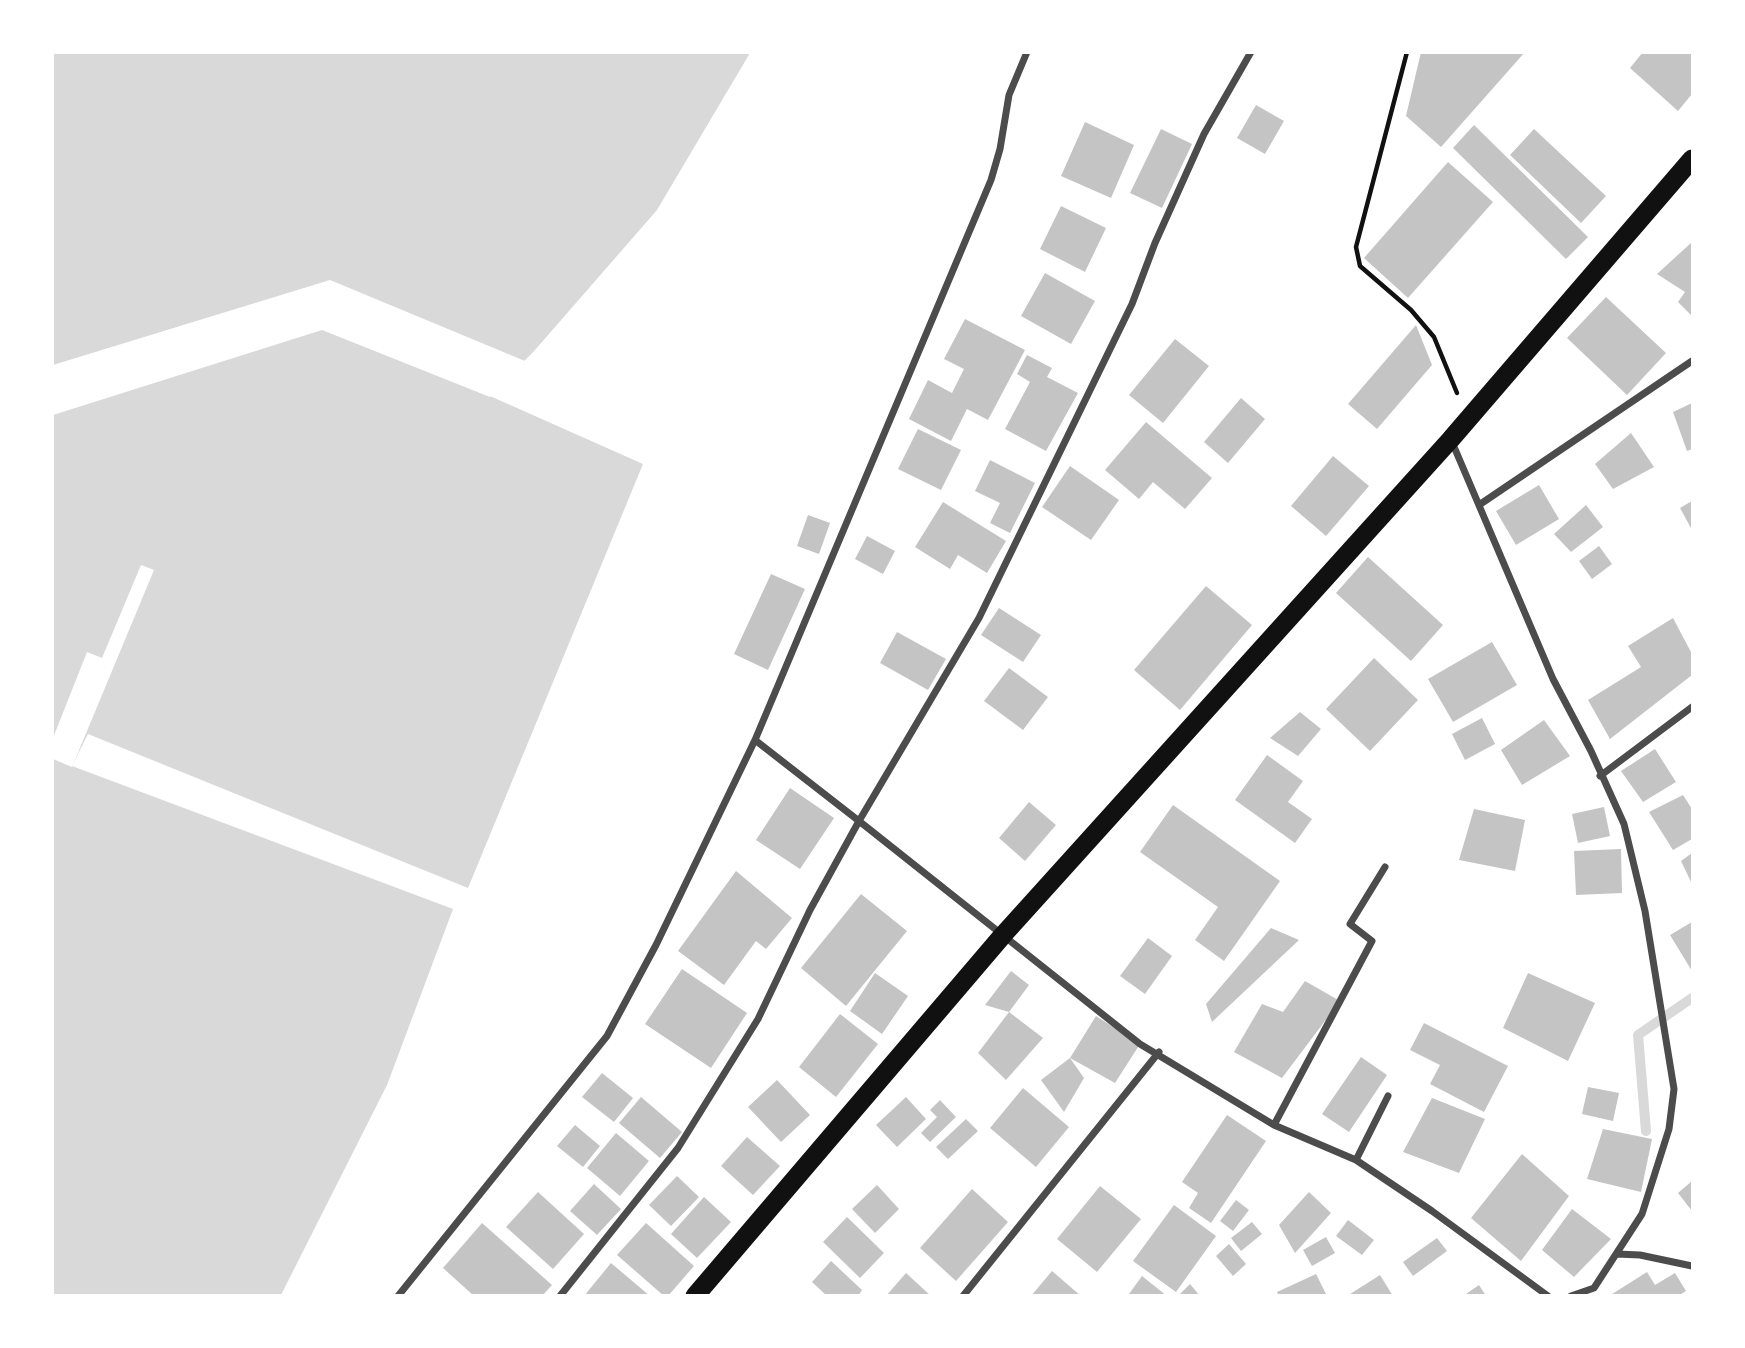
<!DOCTYPE html>
<style>
body{margin:0}
#map{position:relative;width:1745px;height:1348px;overflow:hidden;background:#fff;font-family:"Roboto Condensed",sans-serif}
canvas{display:block}
.frame{position:absolute;inset:0;border:54px solid #fff;pointer-events:none}
</style>
<div id="map">
<canvas width="1745" height="1348"></canvas>
<div class="frame"></div>
</div>
<script>
const g = document.querySelector('canvas').getContext('2d');
g.lineJoin = 'round';
function fillPath(path, color) { g.fillStyle = color; g.fill(path, 'evenodd'); }
const toPath = rows => new Path2D(rows.map(r => 'M' + r).join(''));
function trace(path, color, width, dash) { g.strokeStyle = color; g.lineWidth = width; g.lineCap = dash ? 'butt' : 'round'; g.setLineDash(dash || []); g.stroke(path); }
fillPath(toPath([
 [52,53,750,53,657,210,535,350,490,396,643,464,468,888,88,734,72,766,453,909,387,1085,281,1295,53,1295]
]), '#d9d9d9');
fillPath(toPath([
 [330,280,525,361,490,397,322,330,53,415,53,365],
 [141,565,154,570,72,767,53,759,53,738,87,652,102,658]
]), '#fff');
trace(toPath([
 [1646,1131,1638,1035,1692,998]
]), '#d9d9d9', 10);
fillPath(toPath([
 [1421,52,1525,52,1441,147,1406,116],
 [1643,52,1692,52,1692,94,1678,111,1630,68],
 [1256,105,1284,121,1265,154,1237,138],
 [1085,122,1134,145,1111,198,1061,176],
 [1474,125,1588,237,1566,259,1453,148],
 [1161,129,1192,144,1162,208,1130,193],
 [1534,129,1606,196,1581,223,1510,155],
 [1448,162,1493,202,1408,298,1364,258],
 [1061,206,1106,228,1085,272,1040,249],
 [1692,242,1692,316,1678,302,1685,292,1657,274],
 [1045,273,1095,301,1071,344,1021,316],
 [1606,297,1666,353,1627,395,1567,338],
 [965,319,1025,350,988,420,967,409,951,441,909,419,928,380,952,393,964,369,944,359],
 [1416,325,1432,365,1377,429,1348,404],
 [1175,339,1209,366,1163,423,1129,395],
 [1027,355,1052,368,1047,377,1078,393,1046,451,1005,429,1030,382,1017,374],
 [1241,398,1265,419,1228,463,1204,442],
 [1692,403,1692,449,1687,451,1673,412],
 [1146,422,1212,478,1185,509,1153,482,1139,499,1105,470],
 [918,429,961,450,941,490,898,469],
 [1631,433,1654,467,1613,489,1595,464],
 [1333,456,1369,486,1326,536,1291,506],
 [990,460,1035,483,1010,533,990,523,1000,503,975,491],
 [1070,466,1119,500,1091,540,1042,507],
 [1539,485,1559,519,1516,545,1496,511],
 [1692,501,1692,530,1680,508],
 [943,502,1006,541,987,573,958,555,950,569,915,547],
 [1586,505,1603,527,1571,552,1554,534],
 [808,515,830,523,819,554,797,546],
 [867,536,895,551,883,574,855,559],
 [1599,546,1612,564,1592,579,1579,561],
 [1368,557,1443,625,1411,661,1336,593],
 [771,574,805,589,768,670,734,654],
 [1206,586,1252,625,1180,710,1134,670],
 [999,608,1041,635,1023,662,981,635],
 [1673,618,1692,654,1692,675,1610,739,1588,700,1641,667,1628,646],
 [897,632,946,659,928,690,880,663],
 [1492,642,1517,685,1453,722,1428,679],
 [1374,658,1418,700,1370,751,1326,709],
 [1009,668,1048,697,1023,730,984,701],
 [1300,712,1321,729,1298,756,1270,738],
 [1482,718,1495,744,1465,760,1452,734],
 [1544,720,1570,756,1522,785,1501,750],
 [1655,749,1676,782,1643,802,1621,771],
 [1267,755,1303,781,1288,802,1312,819,1295,843,1235,800],
 [790,788,834,818,800,869,756,840],
 [1683,795,1692,809,1692,839,1673,850,1649,812],
 [1029,802,1056,825,1025,861,999,838],
 [1173,805,1280,881,1224,961,1195,940,1218,907,1140,852],
 [1604,807,1610,836,1578,843,1572,814],
 [1474,809,1525,820,1515,871,1459,860],
 [1621,849,1622,893,1576,895,1574,851],
 [1692,853,1692,884,1681,861],
 [736,871,792,918,766,949,756,941,724,985,678,951],
 [861,894,907,931,846,1006,801,968],
 [1692,922,1692,971,1670,935],
 [1271,928,1299,940,1212,1022,1206,1004],
 [1148,938,1172,956,1145,994,1120,976],
 [682,969,747,1013,711,1068,645,1024],
 [1011,971,1029,985,1009,1012,985,1005],
 [875,973,908,996,882,1034,850,1011],
 [1528,973,1595,1003,1568,1061,1503,1028],
 [1305,981,1340,1001,1282,1078,1234,1052,1262,1004,1283,1012],
 [1009,1012,1043,1038,1006,1080,978,1053],
 [840,1014,878,1044,836,1097,799,1067],
 [1096,1016,1140,1044,1115,1083,1070,1058,1084,1078,1064,1112,1041,1080,1070,1058],
 [1424,1023,1508,1066,1484,1112,1430,1084,1440,1065,1410,1050],
 [1361,1057,1387,1075,1349,1132,1322,1114],
 [602,1073,633,1098,614,1122,582,1097],
 [777,1080,810,1115,781,1142,748,1107],
 [1588,1087,1619,1093,1613,1121,1582,1114],
 [1023,1088,1069,1127,1036,1167,990,1128],
 [641,1097,682,1132,660,1158,619,1123],
 [906,1097,926,1119,897,1147,876,1125],
 [1432,1098,1485,1119,1459,1173,1403,1152],
 [940,1100,956,1117,930,1142,921,1133,937,1117,930,1110],
 [1227,1115,1266,1141,1211,1223,1189,1208,1198,1193,1182,1182],
 [966,1119,978,1131,948,1159,936,1147],
 [575,1125,600,1146,583,1167,557,1146],
 [1603,1129,1652,1139,1641,1192,1587,1179],
 [616,1133,649,1161,620,1196,587,1168],
 [747,1137,780,1166,753,1195,721,1166],
 [1522,1154,1569,1196,1521,1261,1471,1218],
 [677,1176,699,1197,671,1226,649,1205],
 [1692,1181,1692,1211,1678,1193],
 [594,1184,621,1209,597,1235,570,1211],
 [877,1185,899,1209,875,1233,852,1209],
 [1100,1186,1141,1219,1097,1272,1057,1239],
 [972,1189,1008,1222,956,1281,920,1248],
 [538,1192,584,1234,553,1269,506,1227],
 [1309,1192,1331,1213,1295,1253,1279,1225],
 [704,1197,731,1222,697,1258,671,1234],
 [1236,1200,1249,1210,1233,1231,1220,1221],
 [1174,1205,1216,1236,1176,1292,1133,1261],
 [1572,1209,1611,1239,1574,1277,1542,1250],
 [847,1217,884,1253,860,1278,823,1242],
 [1348,1220,1374,1240,1362,1255,1336,1236],
 [1252,1222,1262,1234,1241,1251,1231,1238],
 [482,1223,552,1285,542,1296,474,1296,443,1268],
 [646,1223,694,1266,668,1296,664,1296,617,1255],
 [1326,1237,1335,1253,1312,1266,1303,1250],
 [1437,1238,1447,1251,1413,1276,1403,1262],
 [1229,1244,1246,1264,1233,1276,1216,1256],
 [831,1261,862,1290,858,1296,827,1296,812,1282],
 [611,1263,650,1296,584,1296],
 [1052,1271,1081,1296,1031,1296],
 [1647,1272,1655,1285,1675,1273,1686,1291,1678,1296,1609,1296],
 [906,1273,931,1296,886,1296],
 [1316,1274,1327,1296,1279,1296,1277,1292],
 [1380,1275,1393,1296,1347,1296],
 [1142,1276,1167,1296,1131,1296,1129,1294],
 [1190,1284,1200,1296,1178,1296],
 [1479,1285,1486,1296,1463,1296]
]), '#c4c4c4');
trace(toPath([
 [1407,52,1356,247,1360,266,1411,310,1434,337,1457,393]
]), '#111', 4.5);
trace(toPath([
 [1251,52,1204,134,1155,243,1132,304,979,618,859,821,1140,1044,1274,1125,1356,1160,1432,1211,1548,1296],
 [1452,442,1553,679,1591,751,1624,824,1645,911,1674,1089,1669,1129,1642,1214,1594,1288,1571,1296],
 [1479,505,1692,361],
 [1600,776,1692,707],
 [1274,1125,1372,941,1350,924,1385,867],
 [1356,1160,1388,1096],
 [1617,1254,1640,1255,1692,1266],
 [398,1296,607,1036,656,945,755,740,991,180,1000,149,1009,95,1027,52],
 [560,1296,678,1148,758,1019,810,910,859,821,755,740],
 [963,1296,1159,1052]
]), '#4c4c4c', 7);
trace(toPath([
 [695,1296,1003,935,1451,439,1692,159]
]), '#111', 19);
</script>
